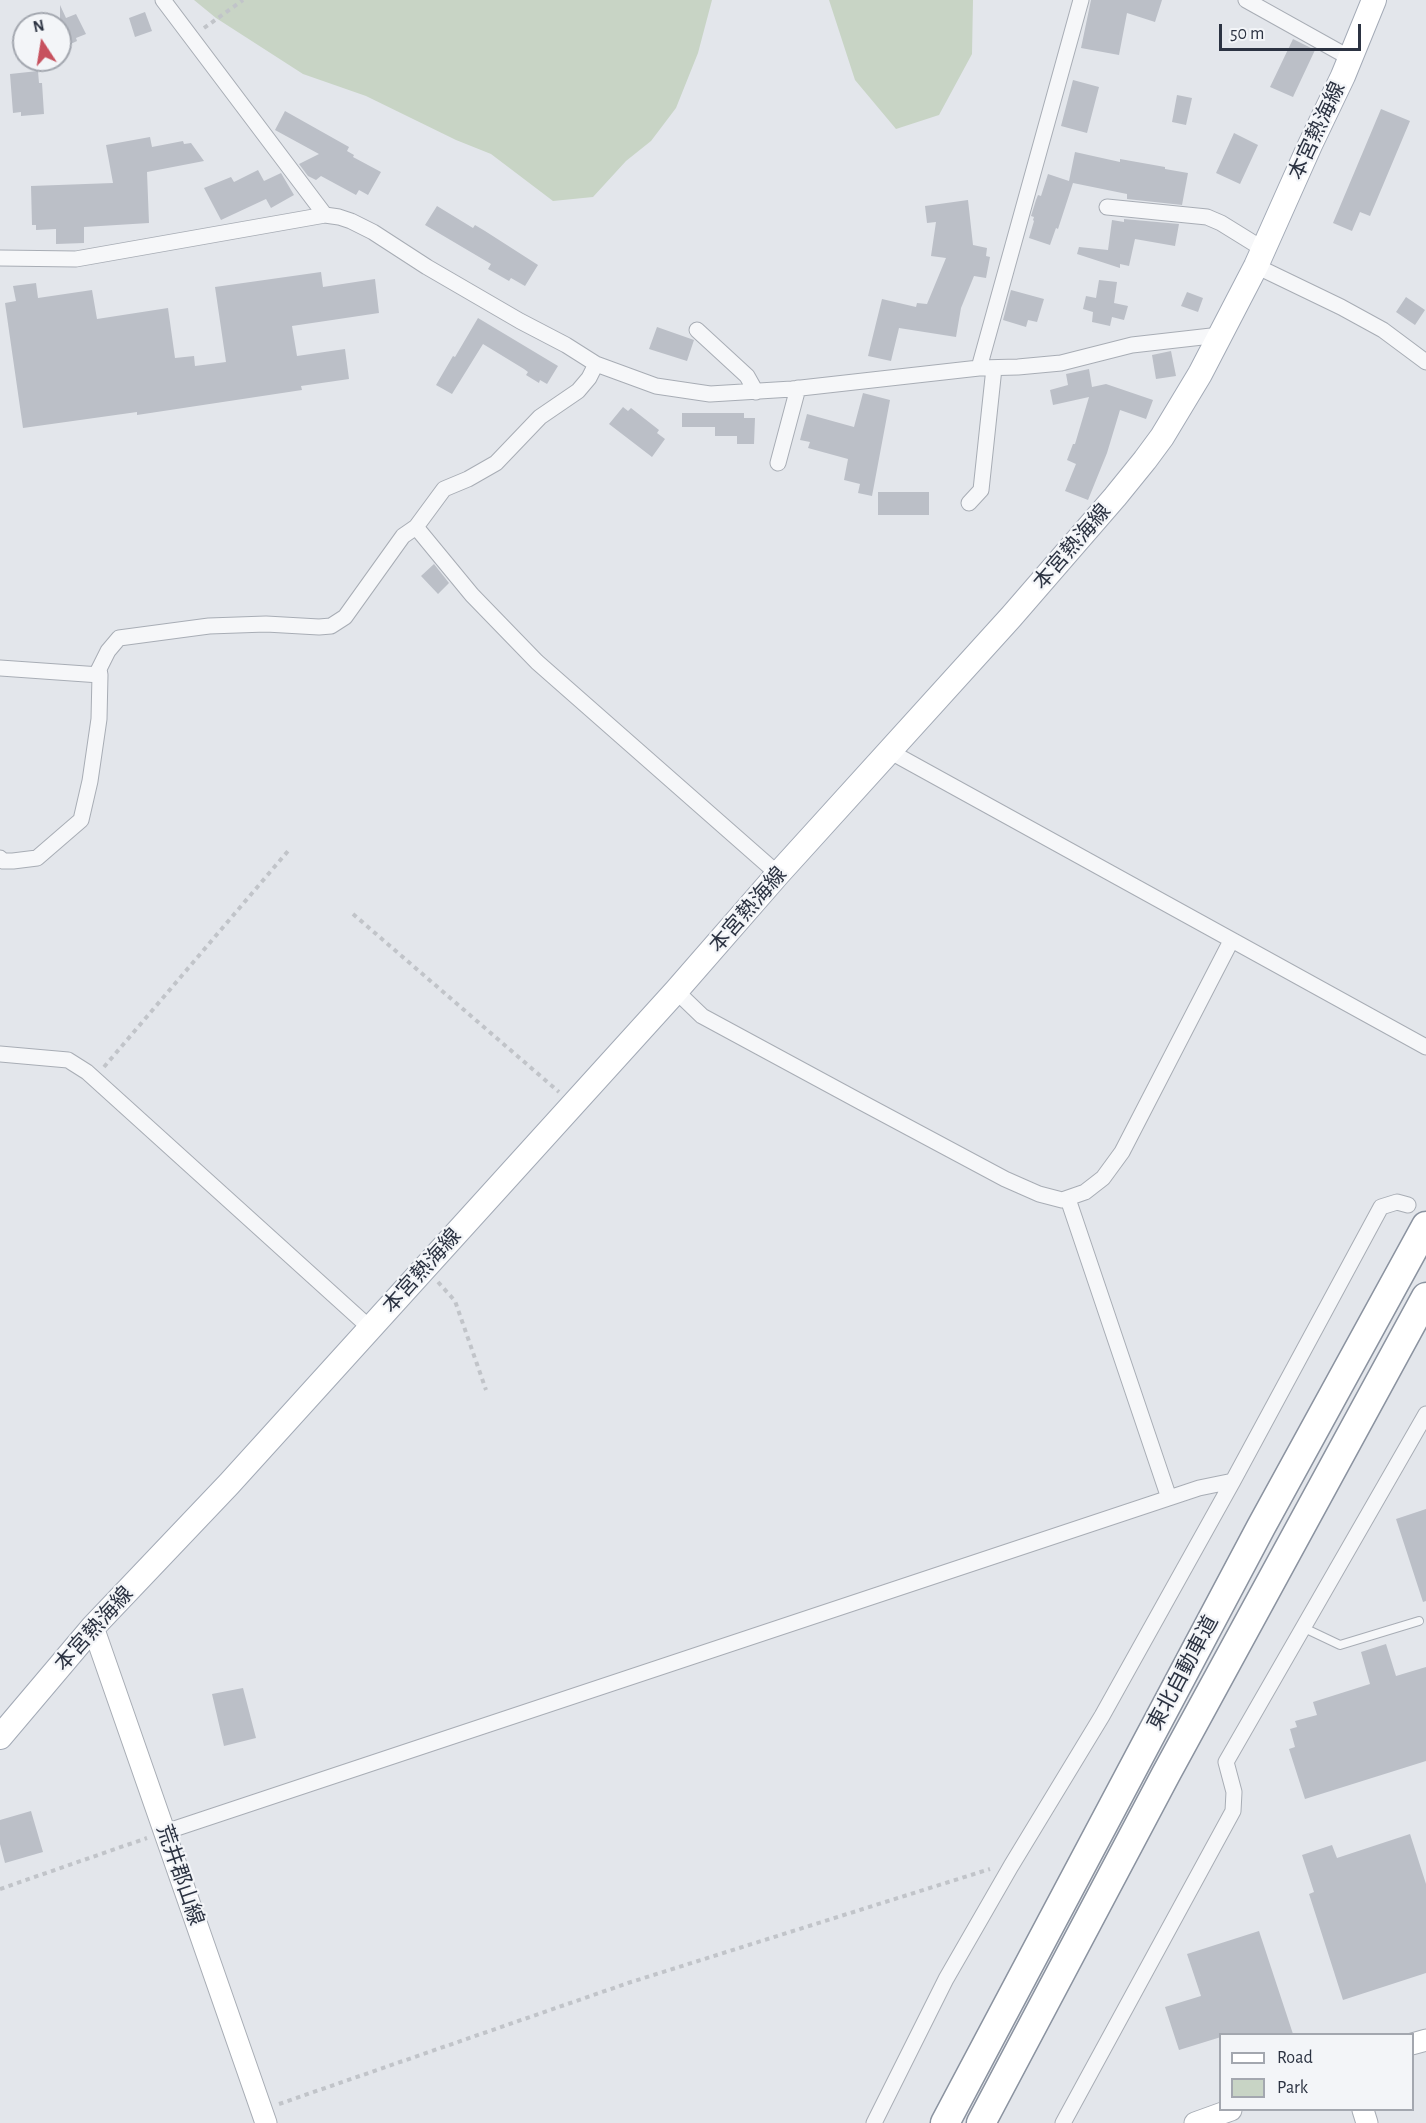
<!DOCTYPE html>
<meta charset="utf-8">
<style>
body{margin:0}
#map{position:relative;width:1426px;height:2123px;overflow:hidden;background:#e3e6eb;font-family:"Alegreya Sans",sans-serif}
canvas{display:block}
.legend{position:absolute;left:1219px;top:2033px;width:195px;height:78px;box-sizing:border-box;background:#f3f5f8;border:2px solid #a3a7af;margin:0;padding:8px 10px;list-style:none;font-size:18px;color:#2c3342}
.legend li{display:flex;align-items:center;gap:12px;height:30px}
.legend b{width:30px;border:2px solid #a3a7af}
.north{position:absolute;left:12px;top:12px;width:60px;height:60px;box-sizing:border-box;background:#f3f5f8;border:2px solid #a3a7af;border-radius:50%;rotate:348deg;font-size:16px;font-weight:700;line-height:24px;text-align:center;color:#2c3342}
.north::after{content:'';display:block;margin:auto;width:21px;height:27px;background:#c7515e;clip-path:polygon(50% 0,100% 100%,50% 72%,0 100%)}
.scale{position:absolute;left:1219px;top:24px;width:142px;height:27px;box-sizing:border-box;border:3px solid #2c3342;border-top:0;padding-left:8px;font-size:18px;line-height:21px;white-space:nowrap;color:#2c3342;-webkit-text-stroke:4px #f3f5f8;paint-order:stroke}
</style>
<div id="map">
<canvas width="1426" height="2123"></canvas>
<ul class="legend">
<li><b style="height:8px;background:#fff"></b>Road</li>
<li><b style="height:16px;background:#c8d4c5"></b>Park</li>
</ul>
<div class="north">N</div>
<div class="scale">50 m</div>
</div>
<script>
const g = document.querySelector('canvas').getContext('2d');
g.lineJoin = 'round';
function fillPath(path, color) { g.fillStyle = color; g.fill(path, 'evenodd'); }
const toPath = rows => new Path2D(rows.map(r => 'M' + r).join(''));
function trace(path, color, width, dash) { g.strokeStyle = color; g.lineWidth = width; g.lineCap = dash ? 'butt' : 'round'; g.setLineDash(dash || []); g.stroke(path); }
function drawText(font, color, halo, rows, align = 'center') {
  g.font = font + ' "Alegreya Sans","Noto Sans JP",sans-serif'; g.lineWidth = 4.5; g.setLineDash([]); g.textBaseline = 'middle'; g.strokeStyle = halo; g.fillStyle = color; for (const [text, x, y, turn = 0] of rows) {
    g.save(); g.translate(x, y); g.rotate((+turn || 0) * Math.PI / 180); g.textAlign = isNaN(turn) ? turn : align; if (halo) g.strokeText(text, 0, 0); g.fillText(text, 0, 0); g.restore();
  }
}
fillPath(toPath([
 [194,0,712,0,698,53,676,108,651,141,626,161,593,197,553,201,491,154,456,140,366,96,303,74,216,18],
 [829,0,973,0,972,54,939,115,896,129,855,80]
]), '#c8d4c5');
fillPath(toPath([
 [1091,0,1162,0,1155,22,1127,13,1119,55,1081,48],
 [60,5,66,18,76,14,86,34,76,38,77,41,60,49],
 [145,12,152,31,135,37,129,18],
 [1293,39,1315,50,1293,97,1270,87],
 [38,71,39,83,42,83,44,114,21,116,21,112,13,113,10,74],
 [1073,80,1099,87,1087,133,1061,126],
 [1177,95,1192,98,1186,125,1172,122],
 [1381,109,1410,121,1370,216,1360,212,1352,231,1333,223],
 [285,111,349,147,347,151,354,155,353,157,381,172,368,195,359,190,356,195,321,176,316,180,308,176,299,164,319,154,275,130],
 [1234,133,1258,145,1240,184,1216,173],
 [150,137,152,147,183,141,184,144,191,143,204,161,147,172,149,223,84,227,84,243,56,244,56,229,36,230,36,225,32,225,31,186,113,183,106,145],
 [1075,152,1120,162,1120,159,1165,167,1165,169,1188,173,1182,205,1127,199,1127,194,1073,183,1058,229,1056,228,1050,245,1029,238,1034,221,1033,220,1034,217,1031,216,1036,200,1038,195,1041,196,1048,174,1069,181],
 [258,170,264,181,281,173,294,195,271,208,266,199,221,220,204,188,231,177,234,182],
 [968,200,973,245,987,248,986,256,990,257,986,278,974,276,961,308,956,337,899,328,891,361,868,356,882,299,916,307,917,303,927,304,946,258,931,256,936,222,927,223,925,206],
 [437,206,473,228,475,225,485,231,538,265,525,286,511,278,509,281,488,269,491,264,425,225],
 [1124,219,1179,224,1175,246,1135,239,1129,266,1120,264,1120,268,1077,254,1079,247,1108,250,1112,220,1124,222],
 [321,272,323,287,375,279,379,313,292,326,297,356,345,349,349,379,301,386,302,390,137,415,137,412,23,428,5,303,16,301,13,286,36,283,38,298,92,290,97,319,168,308,175,358,194,356,195,366,226,362,215,287],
 [1099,280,1117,282,1114,303,1128,306,1124,320,1112,317,1110,326,1092,322,1093,312,1083,309,1086,296,1096,298],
 [1011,290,1044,299,1037,322,1028,320,1026,327,1003,320],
 [1187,292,1203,298,1198,312,1181,306],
 [1406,297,1425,310,1415,325,1396,312],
 [478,318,558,366,547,384,540,380,539,383,526,375,528,372,524,369,483,344,452,394,436,385,453,356,455,357],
 [657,327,694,340,687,361,649,349],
 [1171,351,1176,376,1156,379,1152,355],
 [1089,369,1092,387,1106,384,1153,400,1146,419,1120,410,1107,453,1088,500,1065,491,1076,464,1067,460,1073,444,1075,444,1089,397,1053,405,1050,390,1068,385,1066,374],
 [863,393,890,400,872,496,858,493,860,484,844,480,848,459,808,448,810,442,800,440,807,414,854,427],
 [623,407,628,411,631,408,659,430,657,433,665,439,652,457,609,424],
 [682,413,744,413,744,418,755,418,754,444,737,444,737,436,715,436,715,427,682,427],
 [878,492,929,492,929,515,878,515],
 [434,564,449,583,438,594,421,576],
 [1426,1509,1426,1601,1423,1602,1396,1519],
 [1386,1644,1396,1676,1426,1667,1426,1761,1305,1799,1289,1749,1295,1747,1290,1729,1297,1727,1295,1721,1317,1715,1313,1702,1370,1684,1361,1652],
 [243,1688,256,1738,224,1746,212,1694],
 [31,1811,43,1852,5,1863,0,1844,0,1820],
 [1410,1834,1426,1884,1426,1973,1343,2000,1309,1894,1314,1892,1302,1855,1332,1845,1337,1858],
 [1259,1931,1293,2034,1221,2034,1221,2037,1179,2050,1165,2007,1201,1996,1187,1954]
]), '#bbbfc7');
const lane = toPath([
 [1302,1627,1340,1645,1419,1621]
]);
const street = toPath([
 [163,0,325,215],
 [1246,0,1350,58],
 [1107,207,1207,217,1221,223,1263,249],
 [0,258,76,259,325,215,339,217,351,221,373,232,427,267,520,321,566,345,596,364,656,386,710,394,792,389,979,368,1018,367,1061,363,1132,345,1220,335],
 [1256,266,1341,307,1383,330,1426,362],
 [697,330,747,376,756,392],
 [596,364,589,378,578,391,540,417,496,463,468,479,444,489,416,527,472,595,537,662,778,874],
 [979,368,1081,0],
 [778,463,798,388],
 [969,503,981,490,994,368],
 [0,668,100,675,99,669,108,651,119,638,209,626,266,624,319,627,331,626,345,617,403,536,416,527],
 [889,751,1426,1047],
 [0,858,3,861,13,861,37,858,81,820,90,781,99,719,100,675],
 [676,991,702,1016,861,1102,1005,1179,1039,1194,1062,1200,1085,1192,1103,1178,1122,1152,1231,941],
 [0,1054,68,1060,87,1072,370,1328],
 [1068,1199,1169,1498],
 [165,1832,1199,1488,1233,1481],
 [874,2123,946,1979,1011,1866,1102,1716,1233,1481,1381,1207,1397,1202,1408,1205],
 [1063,2123,1233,1811,1234,1792,1226,1762,1426,1414]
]);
const secondary = toPath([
 [93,1627,266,2123],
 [1412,2044,1426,2040],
 [1363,2110,1367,2123],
 [1195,2123,1231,2110]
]);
const primary = toPath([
 [0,1737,93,1627,229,1484,676,991,778,874,1011,617,1115,497,1145,460,1162,437,1200,374,1256,266,1310,145,1343,76,1374,0]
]);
const highway = toPath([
 [945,2123,1261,1527,1426,1226],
 [981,2123,1166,1774,1426,1297]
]);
trace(lane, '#a8adb5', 10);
trace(street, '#a8adb5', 17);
trace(secondary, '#a8adb5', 23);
trace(primary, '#a3aab6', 26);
trace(highway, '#8b93a0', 31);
trace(toPath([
 [204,28,243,0],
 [353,914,559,1092],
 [104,1067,288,851],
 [438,1282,455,1301,486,1390],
 [0,1889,147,1838],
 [279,2104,628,1983,990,1869]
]), '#c1c4c9', 4, [4.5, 4.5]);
trace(lane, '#f6f7f9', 8);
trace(street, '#f6f7f9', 15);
trace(secondary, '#fff', 21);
trace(primary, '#fff', 24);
trace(highway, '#fff', 28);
drawText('21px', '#2c3342', '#f3f5f8', [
 ["本宮熱海線",1317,131,-65],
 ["本宮熱海線",1072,547,-49],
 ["本宮熱海線",748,910,-49],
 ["本宮熱海線",422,1271,-48],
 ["本宮熱海線",94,1629,-48],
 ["東北自動車道",1183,1673,-62],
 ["荒井郡山線",180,1875,71]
]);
</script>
